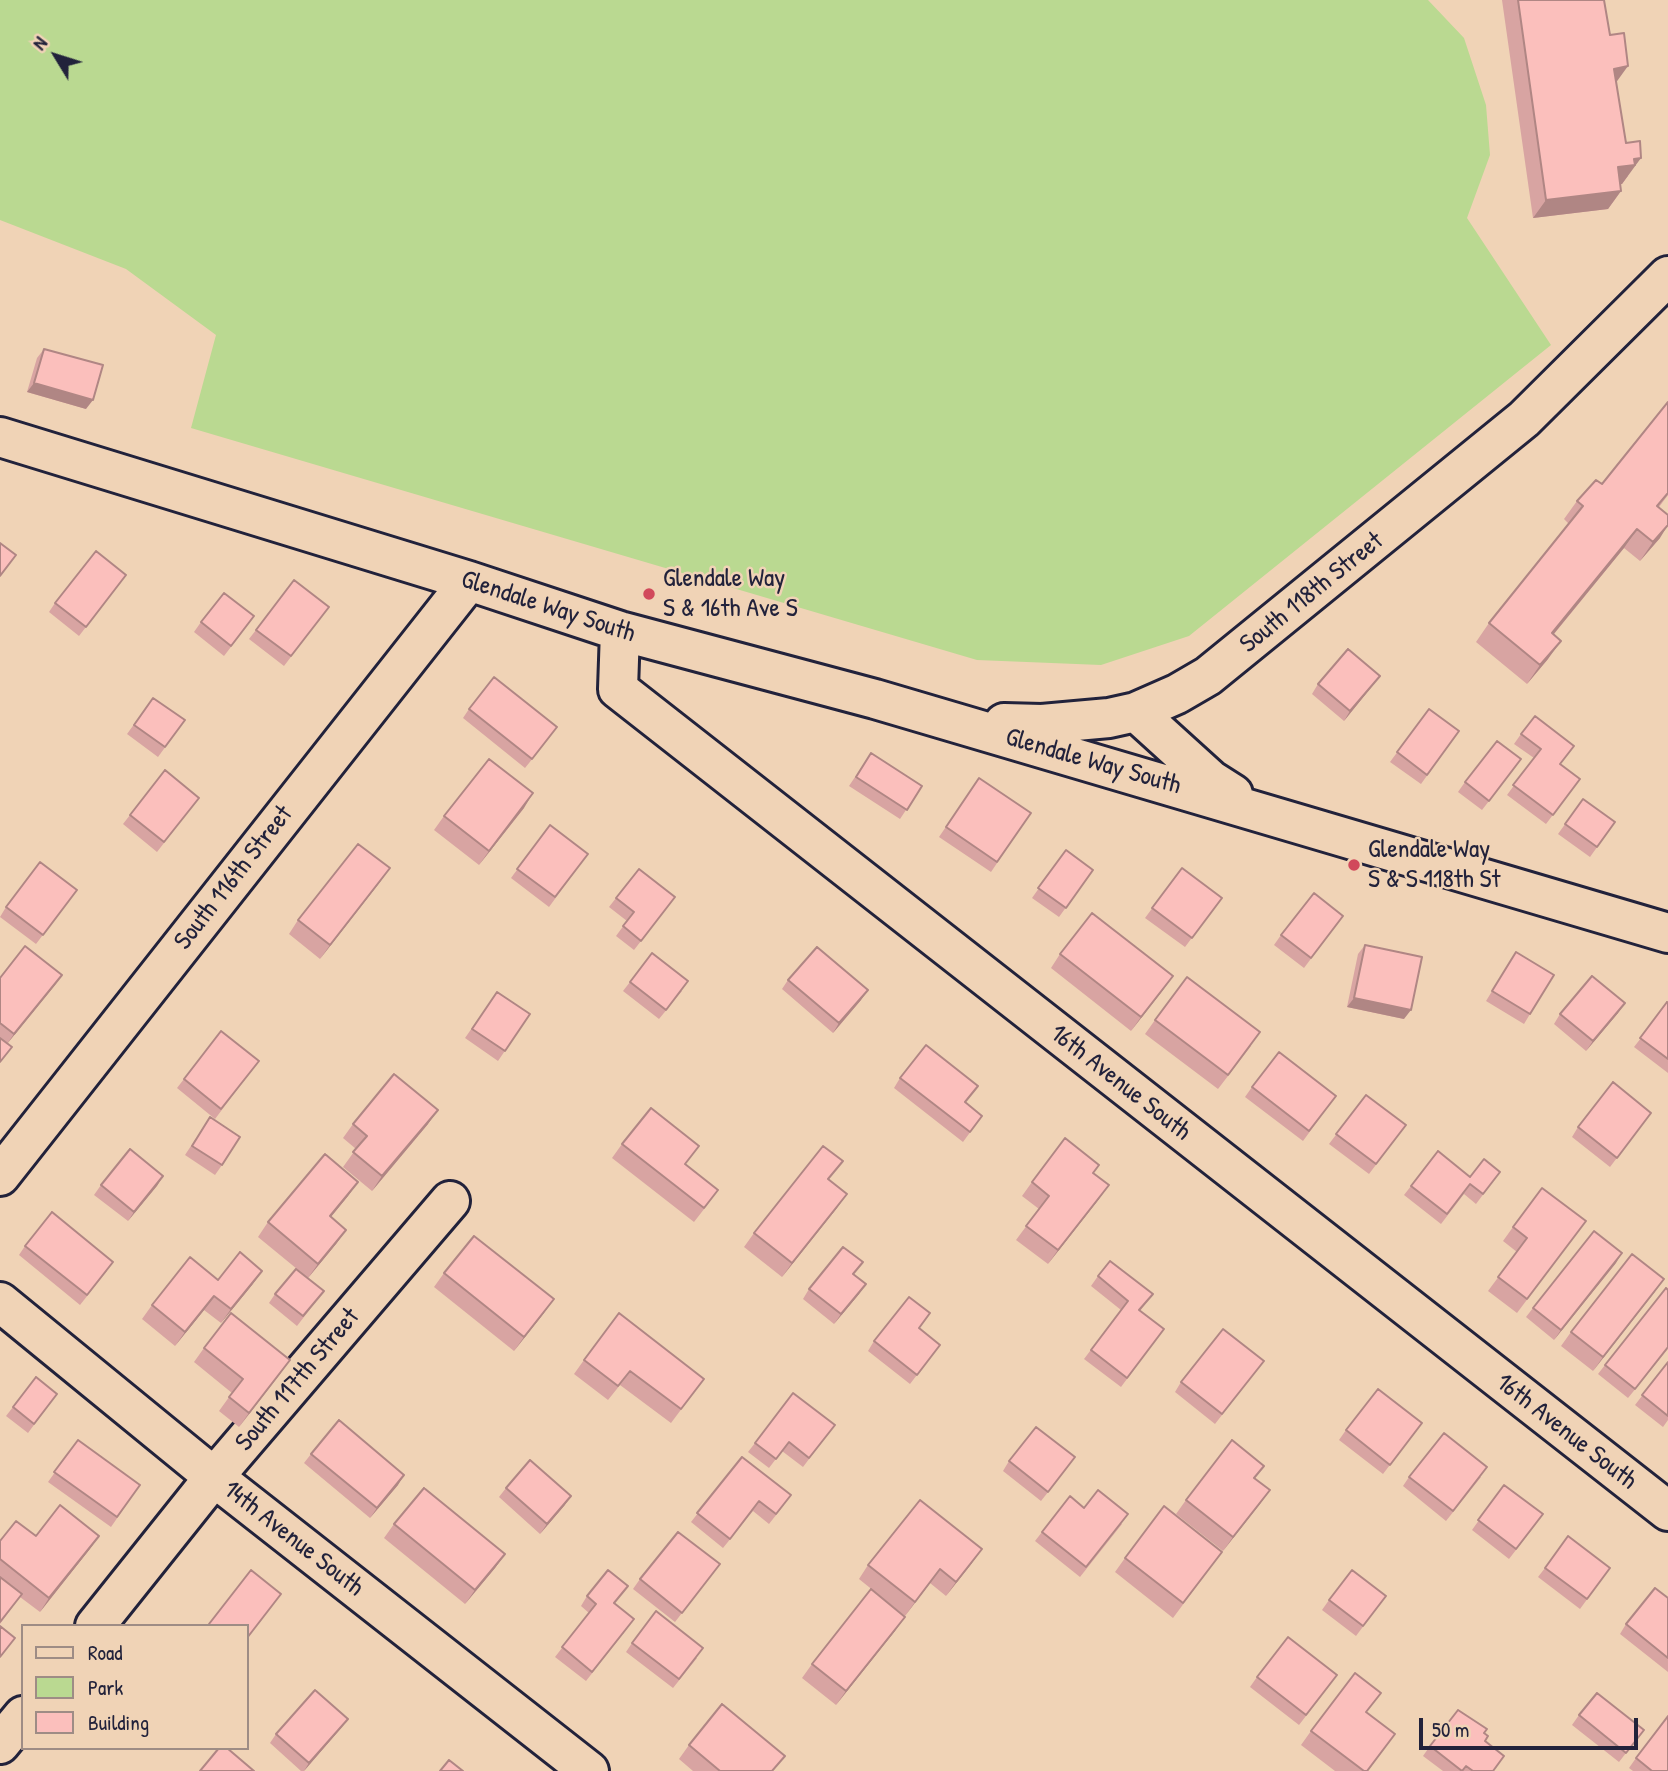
<!DOCTYPE html>
<style>
body{margin:0}
#map{position:relative;width:1668px;height:1771px;overflow:hidden;background:#f0d3b6;font-family:"Patrick Hand",sans-serif}
canvas{display:block}
.legend{position:absolute;left:21px;top:1624px;width:228px;height:126px;box-sizing:border-box;background:#f0d3b6;border:2px solid #9e8c85;margin:0;padding:9px 12px;list-style:none;font-size:21px;color:#22223b}
.legend li{display:flex;align-items:center;gap:14px;height:35px}
.legend b{width:35px;border:2px solid #9e8c85}
.north{position:absolute;left:21px;top:21px;width:70px;height:70px;-webkit-text-stroke:5px #f0d3b6;paint-order:stroke;rotate:308deg;font-size:19px;font-weight:700;line-height:28px;text-align:center;color:#22223b}
.north::after{content:'';display:block;margin:auto;width:24px;height:32px;background:#22223b;clip-path:polygon(50% 0,100% 100%,50% 72%,0 100%)}
.scale{position:absolute;left:1419px;top:1718px;width:219px;height:32px;box-sizing:border-box;border:4px solid #22223b;border-top:0;padding-left:9px;font-size:21px;line-height:24px;white-space:nowrap;color:#22223b;-webkit-text-stroke:5px #f0d3b6;paint-order:stroke}
</style>
<div id="map">
<canvas width="1668" height="1771"></canvas>
<ul class="legend">
<li><b style="height:9px;background:#f0d3b6"></b>Road</li>
<li><b style="height:19px;background:#bad991"></b>Park</li>
<li><b style="height:19px;background:#fbbfbc"></b>Building</li>
</ul>
<div class="north">N</div>
<div class="scale">50 m</div>
</div>
<script>
const g = document.querySelector('canvas').getContext('2d');
g.lineJoin = 'round';
function fillPath(path, color) { g.fillStyle = color; g.fill(path, 'evenodd'); }
const toPath = rows => new Path2D(rows.map(r => 'M' + r).join(''));
function trace(path, color, width, dash) { g.strokeStyle = color; g.lineWidth = width; g.lineCap = dash ? 'butt' : 'round'; g.setLineDash(dash || []); g.stroke(path); }
function drawText(font, color, halo, rows, align = 'center') {
  g.font = font + ' "Patrick Hand",sans-serif'; g.lineWidth = 5; g.setLineDash([]); g.textBaseline = 'middle'; g.strokeStyle = halo; g.fillStyle = color; for (const [text, x, y, turn = 0] of rows) {
    g.save(); g.translate(x, y); g.rotate((+turn || 0) * Math.PI / 180); g.textAlign = isNaN(turn) ? turn : align; if (halo) g.strokeText(text, 0, 0); g.fillText(text, 0, 0); g.restore();
  }
}
fillPath(toPath([
 [0,0,1428,0,1464,38,1486,105,1490,155,1467,218,1551,345,1189,636,1101,665,977,660,191,428,216,335,126,269,0,220]
]), '#bad991');
const minor = toPath([
 [0,437,469,581,620,631,875,699,1668,933],
 [620,631,618,689,1668,1511],
 [1136,712,1211,780,1233,794],
 [1004,723,1042,724,1109,718,1136,712,1177,694,1208,676,1524,419,1668,276],
 [0,1176,469,581],
 [0,1302,214,1477,589,1771],
 [95,1626,214,1477,450,1201],
 [0,1744,23,1716]
]);
trace(minor, '#22223b', 44);
trace(minor, '#f0d3b6', 38);
fillPath(toPath([
 [1502,0,1604,0,1616,82,1628,176,1627,177,1622,184,1620,184,1621,191,1608,209,1533,218],
 [44,349,86,409,27,392,37,358],
 [1602,484,1668,495,1659,507,1660,538,1640,561,1624,548,1554,634,1548,659,1527,684,1476,642,1489,623,1569,524,1564,519,1577,501],
 [126,575,79,636,49,612,55,603],
 [329,607,284,666,249,639,256,630],
 [201,622,247,626,224,656,194,632],
 [1380,676,1344,721,1312,694,1318,684],
 [153,698,185,720,158,757,127,734],
 [469,709,550,737,525,768,463,718],
 [1429,709,1459,731,1421,784,1390,762],
 [1521,734,1580,779,1546,824,1507,795,1534,758,1514,744],
 [871,753,922,786,900,819,849,786],
 [1514,769,1482,810,1458,792,1465,782],
 [979,778,1031,813,991,872,939,837],
 [1583,799,1615,822,1590,857,1558,834],
 [192,807,157,852,123,824,130,815],
 [524,808,479,865,434,830,444,816],
 [550,825,588,854,549,907,511,878],
 [1066,850,1093,870,1059,917,1032,898],
 [1182,868,1222,898,1185,947,1145,918],
 [380,882,320,959,289,934,298,920],
 [77,890,36,944,0,917,6,907],
 [675,897,634,950,616,936,627,921,609,907,616,898],
 [1343,916,1304,968,1274,945,1281,935],
 [1365,945,1404,1019,1347,1007,1358,954],
 [1516,952,1530,1014,1524,1024,1486,1001],
 [1060,954,1163,990,1131,1031,1051,968],
 [62,975,7,1044,0,1038,0,978],
 [788,980,861,1000,833,1033,782,989],
 [630,982,682,991,659,1019,623,991],
 [497,992,530,1014,498,1061,465,1038],
 [1668,1003,1668,1073,1634,1047],
 [1618,1013,1586,1051,1554,1024,1560,1014],
 [1155,1020,1251,1046,1218,1089,1145,1034],
 [252,1070,215,1119,177,1088,184,1079],
 [900,1078,966,1103,982,1116,963,1142,894,1088],
 [1252,1087,1336,1096,1303,1141,1245,1097],
 [1366,1095,1406,1125,1369,1174,1329,1144],
 [1651,1113,1610,1167,1572,1137,1578,1127],
 [210,1117,222,1165,215,1175,185,1155],
 [353,1124,428,1124,372,1191,343,1167,356,1149,343,1138],
 [622,1144,686,1165,708,1204,694,1222,612,1158],
 [1500,1172,1476,1204,1464,1194,1441,1224,1404,1195,1411,1186],
 [1093,1173,1099,1199,1048,1264,1016,1240,1039,1209,1022,1196,1032,1182],
 [163,1176,128,1221,94,1195,101,1185],
 [829,1179,837,1208,782,1277,744,1247,754,1233],
 [348,1196,331,1217,346,1230,336,1244,308,1278,258,1237,268,1222],
 [1586,1221,1517,1313,1488,1291,1517,1252,1503,1241,1513,1227],
 [25,1246,107,1271,80,1305,19,1255],
 [1616,1263,1554,1340,1526,1317,1533,1308],
 [262,1271,252,1285,221,1323,204,1310,175,1346,142,1319,152,1305,218,1280],
 [444,1273,544,1313,514,1351,434,1287],
 [854,1274,859,1294,834,1324,803,1299,809,1289],
 [1098,1276,1153,1294,1140,1311,1164,1329,1121,1387,1084,1359,1121,1310,1091,1286],
 [1664,1279,1593,1371,1561,1346,1571,1332],
 [324,1291,297,1326,269,1303,275,1294],
 [919,1328,940,1345,910,1384,868,1351,874,1341],
 [204,1348,280,1374,239,1427,219,1411,232,1393,194,1362],
 [1668,1349,1628,1398,1598,1374,1605,1365],
 [584,1360,704,1379,671,1423,620,1385,608,1400,574,1374],
 [1668,1362,1668,1420,1663,1427,1635,1405],
 [1257,1370,1215,1424,1175,1392,1181,1382],
 [57,1394,28,1433,6,1416,13,1407],
 [1422,1423,1383,1474,1339,1440,1346,1430],
 [828,1434,803,1467,782,1451,769,1468,748,1452,755,1443],
 [78,1440,140,1485,111,1527,48,1482],
 [311,1454,398,1485,370,1518,304,1463],
 [742,1457,784,1505,769,1524,753,1511,723,1548,691,1522],
 [1009,1461,1068,1467,1041,1501,1003,1471],
 [1264,1466,1255,1478,1270,1490,1223,1551,1176,1514,1186,1500],
 [1409,1477,1481,1477,1446,1521,1403,1486],
 [1504,1485,1536,1524,1509,1559,1472,1530],
 [506,1488,571,1496,564,1506,540,1534,499,1497],
 [1084,1508,1122,1524,1080,1577,1035,1541,1042,1532],
 [394,1524,505,1554,495,1568,465,1604,384,1538],
 [36,1536,99,1536,89,1550,40,1612,20,1597,0,1624,0,1541],
 [1222,1552,1173,1618,1115,1572,1125,1558],
 [972,1563,946,1596,930,1583,905,1616,859,1579,868,1565],
 [720,1564,675,1622,633,1589,640,1579],
 [1545,1568,1610,1568,1580,1609,1538,1577],
 [587,1596,627,1629,586,1681,555,1657,589,1613,581,1606],
 [1386,1596,1356,1636,1322,1610,1329,1600],
 [1668,1598,1668,1672,1620,1634,1626,1624],
 [895,1631,836,1705,802,1678,812,1664],
 [632,1643,697,1658,673,1688,626,1652],
 [1257,1677,1330,1685,1299,1725,1250,1687],
 [1366,1713,1395,1734,1368,1771,1335,1771,1301,1745,1311,1731],
 [1579,1715,1644,1730,1619,1762,1572,1725],
 [348,1719,341,1728,304,1771,301,1771,270,1743,276,1734],
 [1484,1733,1494,1771,1443,1771,1423,1756,1430,1746],
 [689,1745,774,1771,693,1771,679,1759],
 [1636,1758,1668,1771,1633,1771,1629,1768]
]), '#d8a4a2');
fillPath(toPath([
 [1628,66,1615,84,1614,69],
 [1641,158,1622,184,1605,186,1618,167,1634,159],
 [1621,191,1608,209,1533,218,1546,200],
 [34,383,93,400,86,409,27,392],
 [1668,525,1660,538,1640,561,1653,542],
 [1637,529,1624,548,1539,652,1552,633],
 [1561,641,1548,659,1527,684,1540,665],
 [1380,676,1373,685,1344,721,1350,711],
 [533,793,524,808,479,865,489,851],
 [390,868,380,882,320,959,330,945],
 [62,975,55,985,7,1044,14,1034],
 [1173,976,1163,990,1131,1031,1141,1017],
 [868,990,861,1000,833,1033,839,1023],
 [1354,998,1411,1010,1404,1019,1347,1007],
 [1625,1003,1618,1013,1586,1051,1593,1041],
 [438,1110,428,1124,372,1191,382,1176],
 [163,1176,157,1186,128,1221,134,1212],
 [358,1182,348,1196,320,1230,330,1216],
 [1109,1185,1099,1199,1048,1264,1058,1250],
 [847,1194,837,1208,782,1277,792,1263],
 [346,1230,336,1244,308,1278,318,1264],
 [1622,1253,1616,1263,1554,1340,1561,1330],
 [262,1271,252,1285,221,1323,231,1309],
 [1664,1279,1654,1293,1593,1371,1603,1357],
 [866,1284,859,1294,834,1324,841,1314],
 [214,1296,204,1310,175,1346,185,1332],
 [554,1299,544,1313,514,1351,524,1337],
 [290,1360,280,1374,239,1427,249,1413],
 [404,1475,398,1485,370,1518,377,1508],
 [1270,1490,1260,1504,1223,1551,1233,1537],
 [571,1496,564,1506,540,1534,547,1524],
 [99,1536,89,1550,40,1612,49,1598],
 [982,1549,972,1563,946,1596,956,1582],
 [505,1554,495,1568,465,1604,475,1590],
 [940,1569,930,1583,905,1616,915,1602],
 [905,1617,895,1631,836,1705,846,1691],
 [348,1719,341,1728,304,1771,309,1763]
]), '#b08684');
const building = toPath([
 [1518,0,1604,0,1610,35,1624,33,1628,66,1614,69,1626,143,1640,141,1641,158,1634,159,1635,165,1618,167,1621,191,1546,200,1518,0],
 [44,349,103,365,93,400,34,383,44,349],
 [1668,402,1668,493,1657,506,1668,515,1668,525,1653,542,1637,529,1552,633,1561,641,1540,665,1489,623,1583,506,1577,501,1596,480,1602,484,1668,402],
 [0,543,16,555,0,576,0,543],
 [96,551,126,575,86,627,55,603,96,551],
 [294,580,329,607,291,656,256,630,294,580],
 [224,593,254,616,231,646,201,622,224,593],
 [1348,649,1380,676,1350,711,1318,684,1348,649],
 [494,677,557,727,532,759,469,709,494,677],
 [153,698,185,720,165,747,134,725,153,698],
 [1429,709,1459,731,1427,775,1397,752,1429,709],
 [1535,716,1574,746,1560,764,1580,779,1553,815,1513,785,1541,749,1521,734,1535,716],
 [1497,741,1521,759,1489,801,1465,782,1497,741],
 [871,753,922,786,907,810,856,777,871,753],
 [489,759,533,793,489,851,444,816,489,759],
 [165,770,199,798,164,842,130,815,165,770],
 [979,778,1031,813,997,862,946,827,979,778],
 [1583,799,1615,822,1597,847,1565,824,1583,799],
 [550,825,588,854,555,897,517,869,550,825],
 [358,844,390,868,330,945,298,920,358,844],
 [1066,850,1093,870,1066,908,1038,888,1066,850],
 [40,862,77,890,43,935,6,907,40,862],
 [1182,868,1222,898,1192,938,1152,908,1182,868],
 [639,869,675,897,641,941,623,926,634,912,616,898,639,869],
 [1314,893,1343,916,1311,958,1281,935,1314,893],
 [1092,913,1173,976,1141,1017,1060,954,1092,913],
 [1365,945,1422,957,1411,1010,1354,998,1365,945],
 [25,946,62,975,14,1034,0,1023,0,978,25,946],
 [817,947,868,990,839,1023,788,980,817,947],
 [1516,952,1554,975,1530,1014,1492,991,1516,952],
 [652,953,688,981,666,1010,630,982,652,953],
 [1592,976,1625,1003,1593,1041,1560,1014,1592,976],
 [1187,977,1260,1032,1228,1075,1155,1020,1187,977],
 [497,992,530,1014,505,1051,472,1029,497,992],
 [1667,1002,1668,1003,1668,1059,1640,1038,1667,1002],
 [221,1031,259,1061,221,1109,184,1079,221,1031],
 [0,1038,12,1047,0,1062,0,1038],
 [926,1045,978,1086,965,1102,982,1116,970,1132,900,1078,926,1045],
 [1279,1052,1336,1096,1309,1131,1252,1087,1279,1052],
 [394,1074,438,1110,382,1176,353,1152,367,1136,353,1124,394,1074],
 [1613,1082,1651,1113,1617,1158,1578,1127,1613,1082],
 [1366,1095,1406,1125,1376,1164,1336,1134,1366,1095],
 [651,1108,699,1146,685,1164,718,1190,704,1208,622,1144,651,1108],
 [210,1117,240,1137,222,1165,192,1146,210,1117],
 [1065,1138,1099,1165,1093,1173,1109,1185,1058,1250,1026,1226,1049,1196,1032,1182,1065,1138],
 [823,1146,843,1161,828,1179,847,1194,792,1263,754,1233,823,1146],
 [130,1149,163,1176,134,1212,101,1185,130,1149],
 [1438,1151,1470,1177,1484,1159,1500,1172,1483,1194,1470,1184,1447,1214,1411,1186,1438,1151],
 [325,1154,358,1182,330,1216,346,1230,318,1264,268,1222,325,1154],
 [1542,1188,1586,1221,1527,1299,1498,1277,1527,1238,1513,1227,1542,1188],
 [52,1212,113,1262,87,1295,25,1246,52,1212],
 [1594,1231,1622,1253,1561,1330,1533,1308,1594,1231],
 [474,1236,554,1299,524,1337,444,1273,474,1236],
 [843,1247,863,1262,853,1274,866,1284,841,1314,809,1289,843,1247],
 [240,1252,262,1271,231,1309,214,1296,185,1332,152,1305,190,1257,218,1280,240,1252],
 [1632,1254,1664,1279,1603,1357,1571,1332,1632,1254],
 [1110,1261,1153,1294,1139,1310,1164,1329,1127,1378,1091,1350,1128,1301,1098,1276,1110,1261],
 [296,1269,324,1291,303,1316,275,1294,296,1269],
 [1666,1288,1668,1290,1668,1347,1635,1389,1605,1365,1666,1288],
 [909,1297,930,1313,919,1328,940,1345,917,1375,874,1341,909,1297],
 [231,1313,290,1360,249,1413,229,1397,243,1379,204,1348,231,1313],
 [619,1313,704,1379,681,1409,630,1371,618,1386,584,1360,619,1313],
 [1223,1329,1264,1361,1222,1414,1181,1382,1223,1329],
 [1668,1362,1668,1416,1642,1395,1668,1362],
 [36,1377,57,1394,34,1424,13,1407,36,1377],
 [1378,1389,1422,1423,1390,1465,1346,1430,1378,1389],
 [793,1393,835,1425,809,1458,789,1442,776,1459,755,1443,793,1393],
 [339,1420,404,1475,377,1508,311,1454,339,1420],
 [1036,1427,1075,1457,1048,1492,1009,1461,1036,1427],
 [1444,1433,1487,1467,1453,1511,1409,1477,1444,1433],
 [78,1440,140,1485,117,1517,54,1472,78,1440],
 [1232,1440,1264,1466,1254,1478,1270,1490,1233,1537,1186,1500,1232,1440],
 [742,1457,791,1495,776,1514,759,1501,730,1539,697,1513,742,1457],
 [530,1460,571,1496,547,1524,506,1488,530,1460],
 [1504,1485,1543,1514,1516,1549,1478,1520,1504,1485],
 [424,1488,505,1554,475,1590,394,1524,424,1488],
 [1098,1490,1128,1514,1086,1567,1042,1532,1070,1496,1084,1508,1098,1490],
 [920,1500,982,1549,956,1582,940,1569,915,1602,868,1565,920,1500],
 [60,1505,99,1536,49,1598,0,1559,0,1541,16,1521,36,1536,60,1505],
 [1164,1506,1222,1552,1183,1603,1125,1558,1164,1506],
 [678,1532,720,1564,682,1613,640,1579,678,1532],
 [1568,1536,1610,1568,1587,1599,1545,1568,1568,1536],
 [251,1570,281,1594,247,1638,247,1626,211,1626,209,1624,251,1570],
 [608,1570,628,1586,614,1603,634,1619,592,1672,562,1647,596,1604,587,1596,608,1570],
 [1352,1570,1386,1596,1363,1626,1329,1600,1352,1570],
 [0,1577,22,1594,0,1622,0,1577],
 [1655,1588,1668,1598,1668,1658,1626,1624,1655,1588],
 [871,1589,905,1617,846,1691,812,1664,871,1589],
 [656,1611,703,1648,679,1679,632,1643,656,1611],
 [0,1626,15,1638,0,1657,0,1626],
 [1288,1637,1337,1675,1306,1715,1257,1677,1288,1637],
 [1355,1673,1381,1693,1366,1712,1395,1734,1367,1771,1364,1771,1311,1731,1355,1673],
 [315,1690,348,1719,309,1763,276,1734,315,1690],
 [1597,1693,1644,1730,1626,1753,1579,1715,1597,1693],
 [722,1704,785,1756,772,1771,720,1771,689,1745,722,1704],
 [1458,1710,1487,1729,1484,1733,1488,1736,1485,1741,1504,1756,1493,1771,1473,1771,1466,1766,1462,1771,1430,1746,1458,1710],
 [1668,1716,1668,1771,1652,1771,1636,1758,1668,1716],
 [219,1748,227,1748,254,1771,200,1771,219,1748],
 [449,1760,463,1771,440,1771,449,1760]
]);
fillPath(building, '#fbbfbc');
trace(building, '#b08684', 2);
for (const [x, y, r, color] of [
 [649,594,7,"#d1495b"],
 [1354,865,7,"#d1495b"]
]) { const dot = new Path2D(); dot.arc(x, y, r, 0, 2 * Math.PI); g.fillStyle = color; g.fill(dot); trace(dot, '#f0d3b6', 2.5); }
drawText('26px', '#22223b', '#f0d3b6', [
 ["Glendale Way",663,579],
 ["S & 16th Ave S",663,609],
 ["Glendale Way",1368,850],
 ["S & S 118th St",1368,880]
], 'left');
drawText('26px', '#22223b', '#f0d3b6', [
 ["South 118th Street",1312,593,-39],
 ["Glendale Way South",548,607,18],
 ["Glendale Way South",1093,762,16],
 ["South 116th Street",234,878,-52],
 ["16th Avenue South",1120,1083,38],
 ["South 117th Street",298,1380,-50],
 ["16th Avenue South",1566,1432,38],
 ["14th Avenue South",293,1539,38]
]);
</script>
